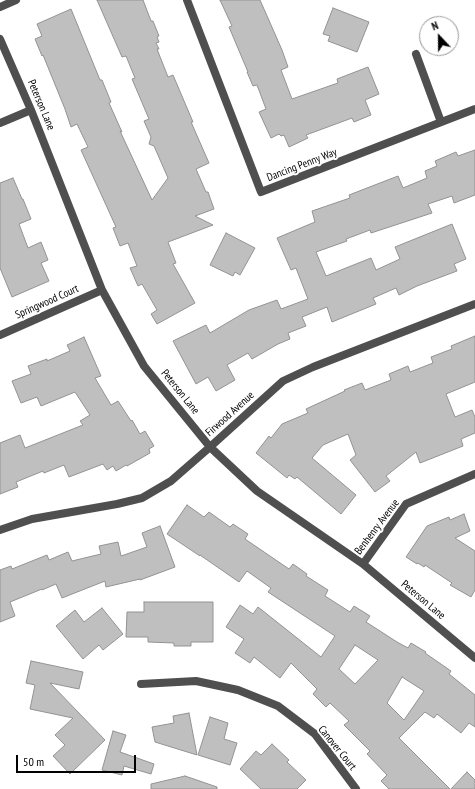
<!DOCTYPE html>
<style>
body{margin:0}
#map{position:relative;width:475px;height:789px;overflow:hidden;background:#fff;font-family:"PT Sans Narrow",sans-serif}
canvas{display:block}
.north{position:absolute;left:419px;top:16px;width:40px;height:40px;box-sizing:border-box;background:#fff;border:1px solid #999;border-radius:50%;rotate:338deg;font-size:11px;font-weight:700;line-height:16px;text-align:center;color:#000}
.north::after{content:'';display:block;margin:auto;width:14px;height:18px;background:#000;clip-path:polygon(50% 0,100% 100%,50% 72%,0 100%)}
.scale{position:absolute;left:16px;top:755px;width:120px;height:18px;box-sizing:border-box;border:2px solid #000;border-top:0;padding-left:5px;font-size:12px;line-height:14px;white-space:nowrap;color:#000;-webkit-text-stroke:3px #fff;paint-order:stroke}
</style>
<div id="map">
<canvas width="475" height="789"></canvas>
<div class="north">N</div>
<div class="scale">50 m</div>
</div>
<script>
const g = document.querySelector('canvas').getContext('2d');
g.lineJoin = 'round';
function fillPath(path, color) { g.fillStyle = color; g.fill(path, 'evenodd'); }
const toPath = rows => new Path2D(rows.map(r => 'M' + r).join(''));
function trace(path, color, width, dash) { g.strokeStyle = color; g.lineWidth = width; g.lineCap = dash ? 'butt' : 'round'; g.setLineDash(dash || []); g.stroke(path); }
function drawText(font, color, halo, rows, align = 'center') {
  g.font = font + ' "PT Sans Narrow",sans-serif'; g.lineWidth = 4; g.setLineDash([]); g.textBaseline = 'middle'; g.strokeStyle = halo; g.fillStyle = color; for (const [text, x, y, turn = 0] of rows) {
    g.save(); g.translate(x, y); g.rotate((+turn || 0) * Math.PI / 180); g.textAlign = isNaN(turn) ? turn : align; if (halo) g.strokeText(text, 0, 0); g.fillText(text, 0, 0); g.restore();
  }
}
const building = toPath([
 [97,0,143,0,151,21,153,21,159,36,157,37,159,42,156,43,159,49,157,49,168,77,173,75,193,122,191,122,209,163,196,169,206,192,208,192,214,209,195,216,213,225,168,242,176,263,173,264,195,303,157,324,151,314,157,310,142,284,138,286,130,268,137,266,128,243,120,246,113,228,116,227,81,150,88,147,77,124,71,127,65,109,43,55,42,56,35,39,42,36,37,24,71,9,100,80,102,80,111,102,109,103,122,132,120,131,152,200,168,178,154,146,149,144,151,137,144,121,149,119,132,79,135,78,126,56,122,57,97,0],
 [220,0,260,0,282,50,288,67,281,70,292,99,338,83,337,79,368,67,379,94,365,100,371,115,354,122,352,118,306,135,308,138,289,147,284,135,281,136,279,134,271,138,259,112,266,109,257,85,253,86,247,72,248,72,229,27,232,26,220,0],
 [333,8,369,22,357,52,328,41,330,36,323,34,333,8],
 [475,150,475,195,454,203,452,196,428,204,432,213,371,233,370,230,346,239,347,241,316,252,326,276,371,258,376,270,400,259,395,247,452,224,466,259,454,264,457,271,417,286,399,295,396,288,373,298,376,304,332,322,327,307,302,317,306,326,288,333,290,339,278,344,252,359,248,353,227,365,235,380,216,391,208,377,196,384,173,341,206,325,210,333,249,310,277,300,281,309,308,299,296,268,291,270,277,238,303,227,315,222,312,211,350,198,349,195,398,176,403,188,427,178,425,171,437,166,435,161,456,152,458,156,475,150],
 [13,178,22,199,23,199,31,219,19,224,28,248,41,242,48,260,41,263,49,281,12,297,0,268,0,183,13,178],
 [226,233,255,248,240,275,235,272,233,276,210,265,226,233],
 [475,336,475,382,446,394,455,417,472,410,475,417,475,433,461,439,463,446,420,463,416,452,386,476,390,481,375,492,350,460,356,455,348,434,323,445,312,458,356,495,341,514,297,477,295,479,289,475,287,478,256,453,269,436,271,438,282,424,308,413,306,409,345,391,344,390,362,383,365,390,391,380,389,374,408,366,410,372,433,363,431,357,452,349,451,346,475,336],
 [84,337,101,376,95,378,111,405,118,401,131,421,132,420,140,434,145,431,154,446,149,449,150,453,127,466,126,465,116,471,113,466,107,470,103,464,69,477,64,465,44,473,43,471,16,482,18,487,0,494,0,443,20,435,25,448,83,425,80,421,90,415,75,392,41,406,37,397,21,403,12,381,31,374,28,366,47,359,47,361,70,351,67,345,84,337],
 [187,505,204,517,209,512,230,527,233,524,248,534,245,539,289,569,293,564,307,574,306,576,328,590,325,596,350,612,354,606,370,616,366,622,397,642,408,648,411,643,426,652,425,653,451,671,449,674,475,695,475,727,469,723,461,733,437,714,434,718,425,712,399,738,450,789,389,789,381,781,387,775,367,754,370,751,344,725,349,721,330,703,326,707,313,694,317,689,291,663,280,678,254,657,250,663,235,653,244,639,226,627,240,605,253,614,258,607,321,657,335,636,268,592,271,588,247,571,239,582,200,555,200,556,167,534,187,505],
 [355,645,378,660,355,684,339,669,355,645],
 [402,677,424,691,404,720,387,703,402,677],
 [464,514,470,531,455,538,475,551,475,590,471,597,450,585,452,583,425,565,424,567,418,563,417,564,406,557,427,526,449,517,450,520,464,514],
 [160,526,175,567,140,580,140,579,106,587,105,581,62,598,56,584,42,590,42,589,10,602,15,616,0,622,0,570,11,566,12,569,47,555,49,560,68,552,72,561,101,554,99,546,118,542,121,556,147,547,142,533,160,526],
 [144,602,213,602,213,642,191,642,191,646,174,646,174,643,148,642,148,637,126,637,127,612,144,612,144,602],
 [102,608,123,634,103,650,99,645,83,659,56,626,75,610,84,622,102,608],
 [31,661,83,672,79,689,50,683,105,740,70,774,53,756,65,745,55,735,73,718,30,709,35,685,26,683,31,661],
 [189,713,197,755,155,742,152,727,174,723,173,716,189,713],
 [210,717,228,723,224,739,237,743,230,765,198,755,210,717],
 [113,731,126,735,120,752,154,764,151,774,124,766,122,775,102,770,113,731],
 [272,744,289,760,287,762,306,780,297,789,261,789,240,769,256,751,261,755,272,744],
 [467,772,475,780,475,789,451,789,467,772],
 [185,776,217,787,217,789,151,789,151,784,185,776]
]);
fillPath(building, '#bfbfbf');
trace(building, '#939393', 1);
trace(toPath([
 [187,0,261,192,475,109],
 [0,7,16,0],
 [0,39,31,110,102,290,144,366,210,447,257,491,363,564,475,658],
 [416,54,441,122],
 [0,123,31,110],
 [0,335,102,290],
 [0,530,32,519,117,504,142,498,171,481,210,447,283,381,313,367,475,304],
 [363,564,406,504,475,474],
 [141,684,196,681,238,690,278,706,315,734,356,789]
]), '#4f4f4f', 8);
drawText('11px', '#000', '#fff', [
 ["Peterson Lane",41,105,67],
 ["Dancing Penny Way",302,165,-21],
 ["Springwood Court",47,302,-24],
 ["Peterson Lane",180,392,51],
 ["Firwood Avenue",230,414,-42],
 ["Benhenry Avenue",377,527,-53],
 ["Peterson Lane",423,600,40],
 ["Canover Court",337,748,51]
]);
</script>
